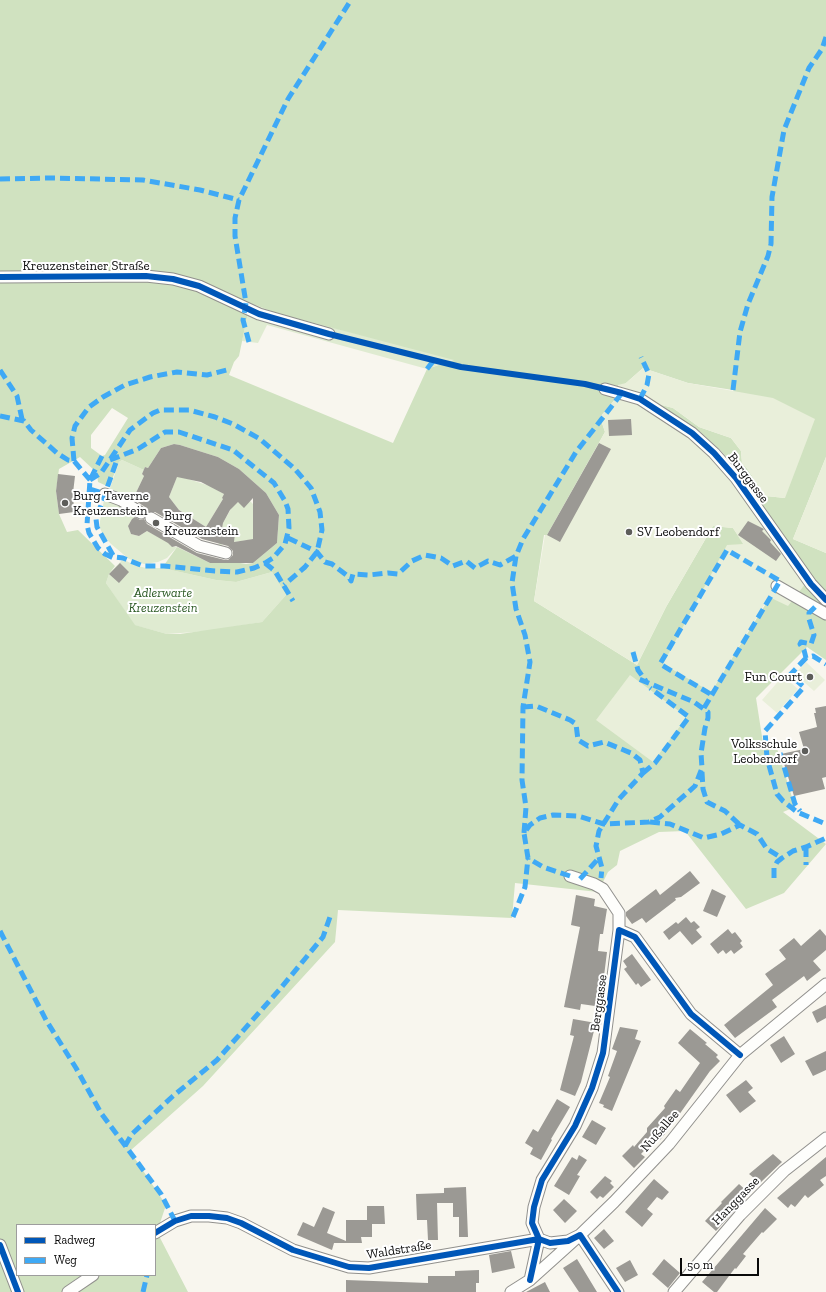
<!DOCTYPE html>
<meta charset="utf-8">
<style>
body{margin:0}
#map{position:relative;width:826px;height:1292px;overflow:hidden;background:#f8f6ee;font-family:"Zilla Slab",serif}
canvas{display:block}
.legend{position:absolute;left:16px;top:1224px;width:140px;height:52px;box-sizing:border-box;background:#fff;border:1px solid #9d9d9d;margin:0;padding:5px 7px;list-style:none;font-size:12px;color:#0a0a0a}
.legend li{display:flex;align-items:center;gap:8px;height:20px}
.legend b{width:20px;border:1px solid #9d9d9d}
.scale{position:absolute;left:680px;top:1258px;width:79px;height:18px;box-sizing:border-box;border:2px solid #0a0a0a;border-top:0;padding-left:5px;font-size:12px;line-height:14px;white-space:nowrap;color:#0a0a0a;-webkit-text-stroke:3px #fff;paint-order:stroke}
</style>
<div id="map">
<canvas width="826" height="1292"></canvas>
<ul class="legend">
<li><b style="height:5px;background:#0057b8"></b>Radweg</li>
<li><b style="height:5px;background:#3fa9f5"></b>Weg</li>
</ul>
<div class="scale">50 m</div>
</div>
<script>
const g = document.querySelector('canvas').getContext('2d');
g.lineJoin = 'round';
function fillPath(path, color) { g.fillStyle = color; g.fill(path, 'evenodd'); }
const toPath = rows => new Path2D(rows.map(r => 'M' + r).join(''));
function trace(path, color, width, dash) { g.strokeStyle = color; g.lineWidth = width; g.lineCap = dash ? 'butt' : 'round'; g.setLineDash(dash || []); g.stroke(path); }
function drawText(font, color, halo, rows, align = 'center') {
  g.font = font + ' "Zilla Slab",serif'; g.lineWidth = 4; g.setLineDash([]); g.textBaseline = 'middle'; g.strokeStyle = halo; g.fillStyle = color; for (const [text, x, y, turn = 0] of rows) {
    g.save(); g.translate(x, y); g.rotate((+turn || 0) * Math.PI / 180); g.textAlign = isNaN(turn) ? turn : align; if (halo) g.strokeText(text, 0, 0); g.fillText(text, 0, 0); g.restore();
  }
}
fillPath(toPath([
 [250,303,276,313,455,359,427,369,267,325,258,343,242,341],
 [122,460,144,470,142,474,144,476,132,501,133,513,135,517,132,519,128,526,131,534,139,536,147,531,170,543,171,546,177,547,167,558,158,562,144,564,129,559,111,544,103,535,100,528,100,521,104,500,107,497,119,462],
 [178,474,185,478,210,486,224,494,222,498,223,499,206,527,179,510,169,497],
 [250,501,254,505,255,539,234,542,235,534,225,534,221,547,218,547,223,523,232,507,238,502],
 [123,559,134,565,146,568,162,568,216,580,236,582,272,572,286,595,262,622,208,631,167,634,134,625,106,583,109,574]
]), '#dfebd1');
fillPath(toPath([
 [0,0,826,0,826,457,793,539,826,553,826,660,807,647,756,698,763,743,775,742,795,807,783,812,826,844,784,893,746,909,685,831,659,832,620,851,617,865,608,872,598,892,515,883,512,918,338,910,335,942,203,1086,130,1151,166,1205,157,1232,188,1292,0,1292],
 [250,303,276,313,454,360,427,369,393,443,229,375,234,362,239,356],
 [643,368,688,383,733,390,785,498,766,496,746,467,742,463,741,451,731,438,699,427,673,408,651,402,699,431,719,449,733,464,787,542,770,597,711,692,744,544,733,528,713,526,666,607,637,665,534,601,544,535,547,535,605,432,600,417,618,396,626,383],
 [112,408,128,418,105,455,102,456,91,448,91,435],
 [174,444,180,445,218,457,239,469,266,493,279,515,277,543,253,563,246,564,240,563,210,563,177,547,162,568,216,580,236,582,272,572,286,595,262,622,180,634,167,634,135,625,106,583,109,574,115,566,78,530,67,532,59,514,56,491,59,469,80,457,97,473,98,482,109,487,119,462,122,460,144,470,145,467,148,468,161,448],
 [17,1225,155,1225,155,1275,17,1275]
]), '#d0e2c0');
fillPath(toPath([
 [643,368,688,383,773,398,815,419,785,498,766,496,746,467,742,463,741,451,731,438,699,427,673,408,653,403,699,431,733,464,787,542,806,583,788,606,769,597,711,692,663,664,727,545,743,544,733,528,713,526,666,607,637,665,534,601,545,535,547,535,605,432,600,417,618,396,618,385,626,383],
 [826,457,826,553,793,539],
 [806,662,825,680,814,691,795,674],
 [630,675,687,717,653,762,596,720],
 [783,676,798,689,777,713,762,700]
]), '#e9efda');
fillPath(toPath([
 [631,419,632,435,609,436,608,420],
 [599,443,611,449,560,542,547,535],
 [174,444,180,445,218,457,239,469,266,493,279,515,277,543,253,563,210,563,176,546,172,547,168,543,147,531,139,536,131,534,128,526,132,519,135,517,140,520,144,519,147,524,197,553,225,560,228,560,233,555,233,551,228,546,202,539,155,512,148,512,145,507,133,499,144,476,142,474,145,467,148,468,161,448],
 [177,477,201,482,224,494,222,498,223,499,206,527,179,510,169,497],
 [253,498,253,539,234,542,235,534,221,534,223,523,230,510,238,502,244,508],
 [58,474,75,476,73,493,74,512,59,514,56,491],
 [748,521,764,529,762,531,771,540,770,542,781,554,776,561,738,535],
 [120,563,129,572,119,583,109,574],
 [826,706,826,777,822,778,825,789,794,796,781,754,804,749,799,732,817,727,814,713,816,713,815,708],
 [690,871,700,883,681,897,675,898,676,900,646,923,642,918,632,924,626,916,626,912,656,889,660,895],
 [712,889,726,896,717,917,703,911],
 [576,895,595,899,594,906,607,909,603,934,600,934,598,951,607,952,603,984,600,984,595,1006,581,1004,580,1010,564,1007,580,927,571,925],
 [686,917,691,923,694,921,700,927,696,930,702,937,692,945,680,931,669,940,663,932,676,922,678,924],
 [728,929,732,934,735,932,742,941,740,943,743,947,734,954,731,950,726,954,723,950,718,954,710,944],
 [820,929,826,936,826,950,813,961,821,970,807,981,804,976,772,1000,777,1007,735,1038,724,1025,773,985,765,974,786,959,779,950,794,938,801,946],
 [632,954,651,980,641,987,638,983,636,985,624,969,627,967,623,961],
 [826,1005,826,1018,817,1023,812,1012],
 [573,1019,596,1023,581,1082,575,1096,560,1090,574,1036,570,1035],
 [620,1027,638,1030,635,1039,641,1041,612,1111,603,1107,604,1105,599,1103,610,1077,608,1076,617,1051,612,1049],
 [690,1029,707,1043,705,1044,718,1055,716,1057,720,1061,710,1071,669,1129,660,1140,653,1141,641,1154,645,1157,634,1168,622,1156,633,1145,634,1147,647,1132,647,1128,665,1108,664,1106,676,1089,680,1092,700,1063,678,1043],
 [784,1036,795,1054,781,1063,770,1045],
 [826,1051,826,1070,813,1076,805,1061],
 [746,1080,753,1088,748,1092,756,1101,740,1113,726,1095],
 [557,1099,570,1107,551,1139,552,1140,541,1160,530,1154,533,1148,525,1143,533,1129,538,1132],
 [592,1120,606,1128,596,1145,582,1137],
 [773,1154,782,1162,760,1183,749,1174],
 [579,1155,587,1160,577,1175,580,1176,569,1195,554,1186,572,1157,577,1160],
 [826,1157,826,1176,820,1180,824,1185,808,1198,805,1195,795,1207,791,1204,788,1208,777,1198],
 [605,1176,612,1181,610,1183,614,1187,603,1198,600,1196,597,1199,590,1192],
 [654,1179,669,1192,662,1200,657,1197,647,1209,653,1214,642,1227,625,1212],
 [739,1184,750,1194,716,1231,705,1221,722,1203,721,1202],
 [466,1187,468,1237,459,1237,459,1217,453,1217,453,1203,437,1203,438,1240,428,1240,427,1220,417,1220,416,1194,444,1193,444,1188],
 [564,1199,577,1211,565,1223,553,1210],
 [367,1206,384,1206,385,1224,372,1224,372,1237,361,1237,362,1243,334,1243,332,1250,297,1235,303,1222,314,1227,323,1207,335,1212,327,1233,346,1241,346,1220,367,1220],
 [765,1208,777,1219,763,1233,762,1232,743,1254,746,1256,736,1269,735,1268,717,1292,714,1292,702,1282],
 [604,1229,614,1241,604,1249,594,1238],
 [511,1251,515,1268,492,1273,489,1255],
 [577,1259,597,1292,579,1292,563,1268],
 [664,1259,680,1273,668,1288,652,1274],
 [630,1260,638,1275,625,1282,616,1268],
 [479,1270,479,1283,476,1283,476,1292,346,1292,346,1280,428,1283,428,1276,455,1276,455,1271],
 [545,1282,550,1292,526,1292]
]), '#9b9994');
const minor = toPath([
 [0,277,146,276,173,279,199,286,259,314,329,334],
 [605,389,640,399,692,433,714,453,736,478,811,584,826,600],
 [105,494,121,500,141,513],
 [151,518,199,546,226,553],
 [777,586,826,614],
 [570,876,594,884,603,889,619,913,619,930],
 [155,1233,175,1221,191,1216,209,1216,227,1218,241,1223,293,1250,349,1267,369,1268,539,1239,550,1243,568,1241,580,1235,618,1292],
 [0,1245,18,1292],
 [530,1280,539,1239,532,1223,534,1207,542,1180,575,1126,592,1088,603,1053,619,930,635,937,691,1014,740,1055],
 [68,1292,93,1275],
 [511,1292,530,1280,580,1235,614,1202,669,1144,740,1055,826,984],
 [674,1292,740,1215,784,1171,826,1138]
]);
trace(minor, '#91908d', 13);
trace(minor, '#fefefc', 11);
trace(toPath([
 [0,179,51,178,143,180,200,190,239,200],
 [249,342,243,320,246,303,235,236,235,218,239,200,288,99,351,0],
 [427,369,434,360],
 [0,370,17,396,22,419],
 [733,390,740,332,748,304,768,256,771,244,772,197,784,130,809,68,822,49,826,37],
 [640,399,647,385,649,374,641,357],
 [0,416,24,421,31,430,57,453,68,460,74,461,90,480],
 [102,456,90,480,87,525,89,533,98,548,105,554,116,559],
 [110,460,138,449,165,432,179,432,233,450,274,483,285,501,288,509,289,528,285,544,273,558,265,563,254,568,237,572,215,571,164,566,143,566,123,558,114,557,97,527,96,519,118,457],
 [74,461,72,438,75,426,89,407,103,397,125,385,150,377,177,372,207,375,231,369],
 [90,480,101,473,130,430,153,413,160,410,189,410,215,417,233,424,260,439,295,469,311,488,320,512,322,530,317,552,305,567,284,585],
 [90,489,105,494],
 [288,538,317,552,325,562,332,564,349,577,351,581,353,574,369,575,388,573,398,574,412,561,425,555,441,558,453,566,466,561,475,568,488,561,500,565,516,556],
 [265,563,275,571,293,601],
 [815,607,809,613,809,619,814,635,811,644,801,642,800,644,804,650,806,658,813,656,826,664],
 [633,652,638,670,646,681],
 [806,658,790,675,804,687,765,731,767,758,777,794,783,801,797,812,826,824],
 [523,707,536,706,570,720,576,724,578,740,588,746,604,742,631,753,640,760,643,773,619,799,599,831,596,846,602,868,601,878],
 [704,708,780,581,727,550,660,664,712,695],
 [780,753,795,804,800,811],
 [702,772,703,789,707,802,725,811,740,825],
 [643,773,655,763,689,717,650,688],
 [650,822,670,824,704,838,721,834,740,825,757,834,767,849,782,858],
 [524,833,526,807,522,780,523,707,530,662,525,635,516,609,512,583,516,556,523,539,576,452,622,393],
 [806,847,806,865],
 [570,876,543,867,528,858,524,833,530,825,540,818,553,815,578,816,604,824,649,822,660,817,695,786,702,768,701,753,705,728,708,718,708,712,694,702,639,679,638,681],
 [774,878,774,868,777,862,782,858,793,851,806,847,826,838],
 [580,879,598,859],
 [513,917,525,887,528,858],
 [0,931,46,1020,76,1068,101,1113,161,1194,175,1221],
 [125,1146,132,1134,173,1096,217,1060,280,989,323,937,331,914],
 [143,1292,147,1275]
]), '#3fa9f5', 5, [10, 5]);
trace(toPath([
 [0,277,146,276,173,279,199,286,259,314,329,334,461,367,585,384,622,393,640,399,692,433,714,453,736,478,811,584,826,600],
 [155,1233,175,1221,191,1216,209,1216,227,1218,241,1223,293,1250,349,1267,369,1268,539,1239,550,1243,568,1241,580,1235,618,1292],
 [0,1245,18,1292],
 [530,1280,539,1239,532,1223,534,1207,542,1180,575,1126,592,1088,603,1053,619,930,635,937,691,1014,740,1055]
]), '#0057b8', 6);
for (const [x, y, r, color] of [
 [65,503,4,"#5d5d5a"],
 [156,523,4,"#5d5d5a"],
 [629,532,4,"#5d5d5a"],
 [810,677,4,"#5d5d5a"],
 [805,751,4,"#5d5d5a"]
]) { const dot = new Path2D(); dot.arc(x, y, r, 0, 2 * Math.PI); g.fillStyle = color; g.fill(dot); trace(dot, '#fff', 1.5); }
drawText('13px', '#0a0a0a', '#fff', [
 ["Kreuzensteiner Straße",86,266],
 ["Burggasse",748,478,53],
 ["Berggasse",599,1003,-82],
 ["Nußallee",660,1131,-49],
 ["Hanggasse",736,1201,-46],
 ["Waldstraße",399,1250,-9]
]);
drawText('13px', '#0a0a0a', '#fff', [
 ["Burg Taverne",73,496],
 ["Kreuzenstein",73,511],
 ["Burg",164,516],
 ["Kreuzenstein",164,531],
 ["SV Leobendorf",637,532],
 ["Fun Court",802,677,"right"],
 ["Volksschule",797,744,"right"],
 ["Leobendorf",797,759,"right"]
], 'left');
drawText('italic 13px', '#2b5924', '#fff', [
 ["Adlerwarte",163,593],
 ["Kreuzenstein",163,608]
]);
</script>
